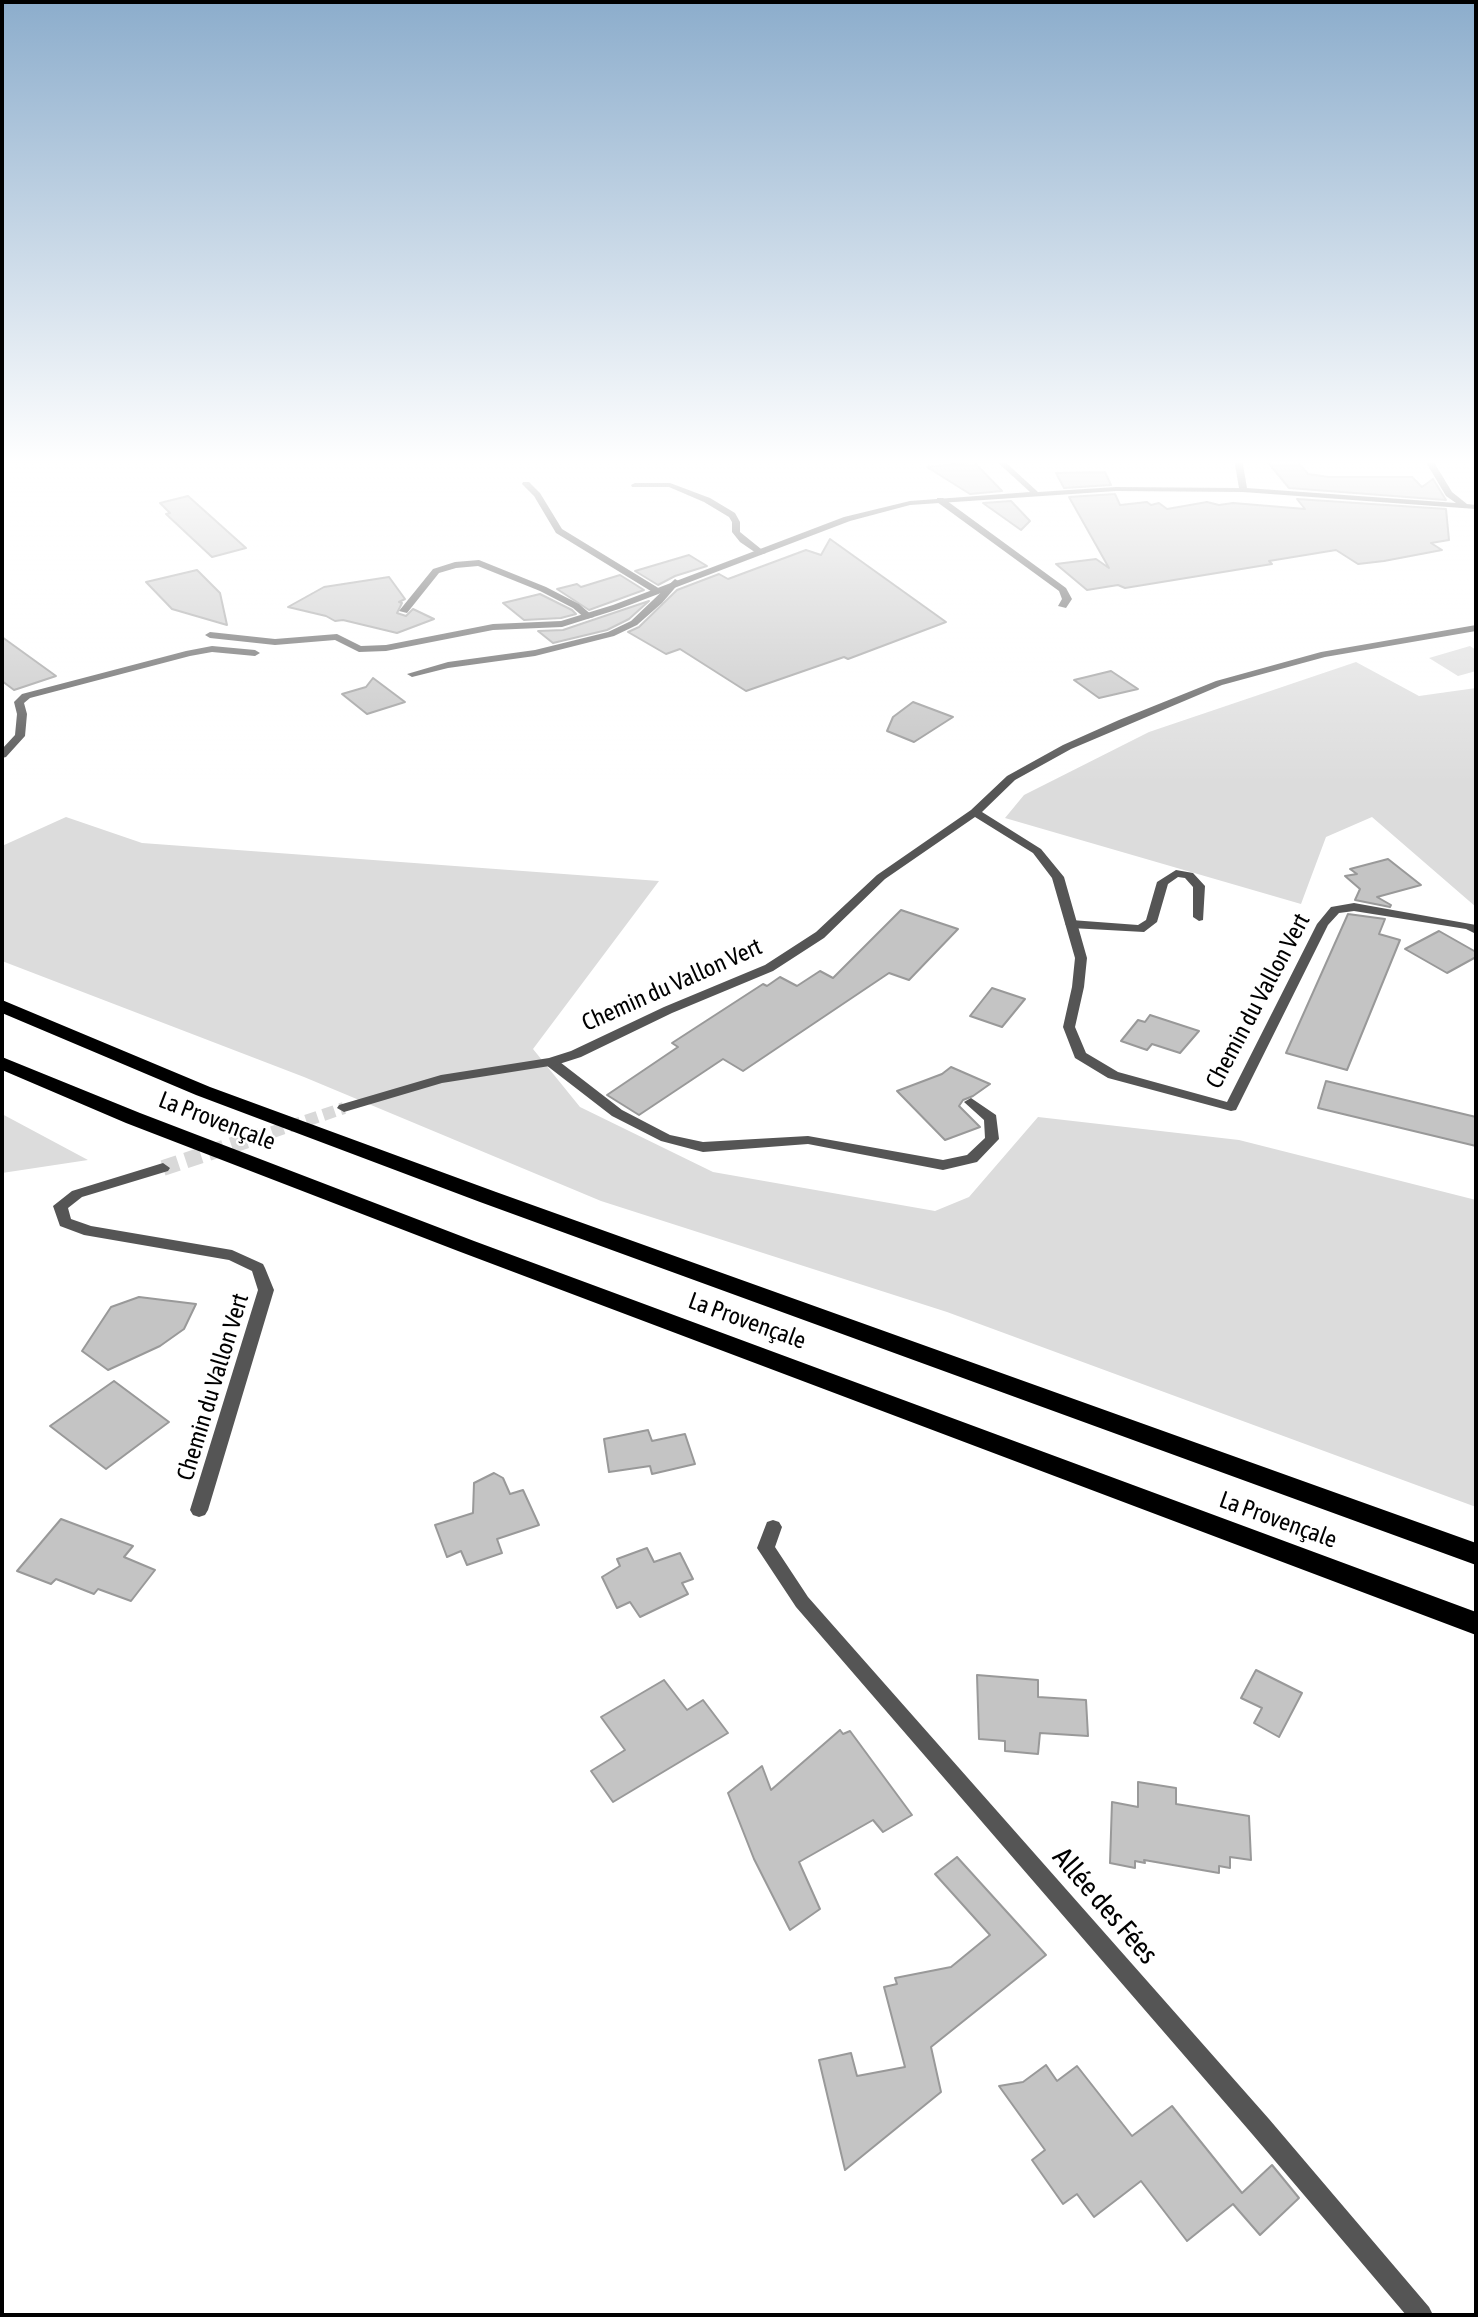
<!DOCTYPE html>
<meta charset="utf-8">
<style>
body{margin:0}
#map{position:relative;width:1478px;height:2317px;overflow:hidden;background:#fff;font-family:"Asap Condensed",sans-serif}
canvas{display:block}
.frame{position:absolute;inset:0;border:4px solid #000;pointer-events:none}
</style>
<div id="map">
<canvas width="1478" height="2317"></canvas>
<div class="frame"></div>
</div>
<script>
const g = document.querySelector('canvas').getContext('2d');
g.lineJoin = 'round';
function fillPath(path, color) { g.fillStyle = color; g.fill(path, 'evenodd'); }
const toPath = rows => new Path2D(rows.map(r => 'M' + r).join(''));
function trace(path, color, width, dash) { g.strokeStyle = color; g.lineWidth = width; g.lineCap = dash ? 'butt' : 'round'; g.setLineDash(dash || []); g.stroke(path); }
function drawText(font, color, halo, rows, align = 'center') {
  g.font = font + ' "Asap Condensed",sans-serif'; g.lineWidth = 5; g.setLineDash([]); g.textBaseline = 'middle'; g.strokeStyle = halo; g.fillStyle = color; for (const [text, x, y, turn = 0] of rows) {
    g.save(); g.translate(x, y); g.rotate((+turn || 0) * Math.PI / 180); g.textAlign = isNaN(turn) ? turn : align; if (halo) g.strokeText(text, 0, 0); g.fillText(text, 0, 0); g.restore();
  }
}
fillPath(toPath([
 [1470,646,1476,650,1476,671,1458,676,1429,658],
 [1356,662,1419,696,1476,688,1476,907,1372,817,1326,837,1301,904,1005,818,1024,795,1149,732],
 [66,817,142,843,659,881,533,1049,580,1107,713,1172,935,1211,969,1197,1038,1117,1239,1140,1476,1200,1476,1507,947,1312,601,1201,304,1077,2,961,2,846],
 [2,1114,88,1160,2,1173]
]), '#dcdcdc');
const building = toPath([
 [1265,459,1295,459,1308,474,1329,477,1412,477,1422,487,1433,479,1446,500,1289,488,1265,459],
 [974,462,1002,491,970,494,927,467,974,462],
 [1105,472,1111,485,1064,488,1056,473,1105,472],
 [1115,494,1120,505,1147,502,1151,505,1159,503,1167,509,1207,502,1219,505,1233,503,1305,509,1297,499,1446,509,1449,540,1431,543,1442,550,1384,561,1358,564,1336,550,1269,561,1272,564,1125,588,1118,585,1087,590,1056,564,1096,559,1109,568,1069,497,1115,494],
 [188,496,246,548,212,557,166,514,170,513,160,503,188,496],
 [1011,501,1030,521,1021,530,983,503,1011,501],
 [830,539,946,622,848,659,844,657,746,691,680,649,666,654,628,632,639,627,677,590,719,574,728,579,806,550,821,555,830,539],
 [689,555,707,566,675,576,658,585,635,571,689,555],
 [197,570,220,593,227,625,172,609,146,582,197,570],
 [620,575,644,590,589,610,557,589,577,584,581,587,620,575],
 [389,577,405,599,399,602,402,603,397,613,406,616,413,609,434,619,397,633,343,620,335,621,326,616,288,607,324,587,389,577],
 [540,594,572,610,576,614,561,618,524,620,503,603,540,594],
 [649,601,629,619,607,630,553,643,538,631,563,630,649,601],
 [2,637,56,676,14,690,2,681,2,637],
 [1111,671,1138,689,1099,698,1074,680,1111,671],
 [373,678,405,702,367,714,342,694,366,687,373,678],
 [913,702,953,717,914,742,887,731,893,717,913,702],
 [1388,859,1421,885,1377,897,1391,905,1390,907,1355,900,1360,889,1345,876,1357,874,1350,869,1388,859],
 [901,910,958,929,909,980,889,973,743,1071,723,1059,639,1115,607,1095,678,1047,672,1043,763,984,767,986,780,977,797,986,820,971,833,978,901,910],
 [1348,914,1385,919,1379,934,1400,940,1347,1070,1286,1053,1348,914],
 [1439,931,1476,952,1476,957,1447,973,1405,949,1439,931],
 [992,988,1025,999,1002,1027,970,1016,992,988],
 [1150,1015,1199,1031,1180,1053,1152,1044,1147,1050,1121,1041,1138,1020,1145,1022,1150,1015],
 [951,1067,990,1084,973,1096,963,1100,959,1106,980,1127,945,1140,897,1091,942,1074,951,1067],
 [1326,1081,1476,1117,1476,1146,1318,1108,1326,1081],
 [139,1297,196,1304,184,1329,160,1346,108,1370,82,1351,111,1307,139,1297],
 [114,1381,169,1422,106,1469,50,1426,114,1381],
 [648,1430,652,1441,685,1434,695,1464,652,1474,650,1466,609,1472,604,1439,648,1430],
 [494,1473,503,1478,510,1494,523,1490,539,1525,497,1539,502,1553,467,1565,461,1551,447,1557,435,1525,473,1513,474,1483,494,1473],
 [61,1519,133,1546,124,1557,155,1570,131,1601,98,1589,94,1594,56,1579,51,1584,17,1571,61,1519],
 [647,1548,654,1562,680,1553,693,1579,682,1583,688,1594,640,1617,630,1602,617,1608,602,1577,620,1566,617,1559,647,1548],
 [1256,1670,1302,1693,1279,1737,1254,1723,1262,1708,1241,1698,1256,1670],
 [977,1675,1038,1680,1038,1697,1086,1700,1088,1736,1040,1733,1038,1754,1005,1751,1005,1741,979,1739,977,1675],
 [664,1680,687,1710,703,1700,728,1733,613,1802,591,1771,625,1750,601,1717,664,1680],
 [840,1730,843,1734,850,1731,912,1815,883,1832,873,1820,799,1862,820,1909,790,1930,754,1859,728,1793,762,1766,771,1790,840,1730],
 [1138,1782,1176,1788,1176,1804,1249,1816,1251,1860,1230,1857,1230,1868,1219,1866,1219,1873,1144,1860,1145,1863,1135,1861,1135,1868,1110,1863,1112,1802,1138,1807,1138,1782],
 [957,1857,1046,1955,931,2047,941,2092,845,2170,819,2060,851,2053,857,2076,905,2067,884,1987,897,1984,895,1978,951,1967,990,1935,935,1874,957,1857],
 [1046,2065,1057,2081,1077,2066,1132,2136,1172,2106,1242,2193,1272,2165,1299,2198,1260,2235,1233,2204,1187,2241,1141,2181,1094,2217,1077,2194,1063,2204,1032,2160,1045,2150,999,2086,1023,2082,1046,2065]
]);
fillPath(building, '#c4c4c4');
trace(building, '#999', 2);
trace(toPath([
 [255,1138,344,1108]
]), '#d9d9d9', 12, [12, 6]);
trace(toPath([
 [163,1168,260,1136]
]), '#d9d9d9', 16, [16, 8]);
fillPath(toPath([
 [523,482,529,482,540,493,562,529,660,589,660,593,654,593,556,533,534,496,522,484,523,482],
 [635,483,670,483,710,498,735,513,740,522,740,532,766,553,759,555,740,542,732,532,732,522,729,517,704,502,669,487,632,487,631,485,635,483],
 [937,498,943,498,1066,588,1072,599,1066,608,1058,606,1062,599,1059,591,937,502,937,498],
 [479,560,546,587,579,604,594,617,586,619,573,608,540,591,478,566,456,568,439,573,407,613,399,611,433,569,455,562,479,560],
 [675,579,680,582,662,603,637,625,614,636,535,656,448,668,412,677,407,674,448,662,535,650,608,632,631,621,675,579],
 [1176,870,1193,873,1205,886,1203,920,1199,921,1193,917,1193,887,1185,878,1178,877,1168,884,1157,922,1144,932,1071,928,1065,924,1071,920,1138,925,1146,920,1157,882,1176,870],
 [551,1058,556,1059,622,1110,670,1135,703,1142,808,1136,943,1160,967,1155,985,1138,984,1120,964,1102,971,1098,996,1115,999,1139,977,1162,943,1170,808,1144,703,1152,661,1141,612,1116,546,1065,544,1062,551,1058]
]), '#555');
fillPath(toPath([
 [994,459,1002,459,1038,492,1116,487,1239,488,1234,459,1242,459,1247,488,1456,503,1446,496,1424,459,1432,459,1452,492,1467,504,1476,505,1476,509,1243,492,1116,491,910,505,850,521,619,609,562,627,493,630,386,651,359,652,335,640,275,645,210,638,205,635,210,632,275,639,337,634,361,646,386,645,493,624,561,621,613,605,844,517,910,501,1030,492,994,459],
 [1476,625,1476,631,1325,657,1222,685,1071,749,1015,780,982,812,1041,849,1064,877,1087,958,1084,987,1075,1027,1086,1053,1118,1072,1227,1102,1317,924,1331,907,1354,903,1476,925,1476,934,1466,929,1354,911,1339,913,1328,925,1236,1110,1231,1111,1108,1078,1075,1058,1063,1027,1072,987,1075,958,1052,878,1033,853,975,817,885,879,824,938,773,971,672,1013,581,1057,556,1065,442,1083,344,1112,337,1108,339,1105,441,1075,549,1058,571,1051,664,1007,765,965,816,932,877,875,971,810,1007,776,1063,745,1119,720,1216,681,1321,652,1476,625],
 [212,646,255,650,260,653,255,656,212,652,190,656,30,698,24,703,27,714,25,736,6,757,2,758,2,749,15,735,17,714,14,702,22,694,186,651,212,646],
 [163,1163,170,1168,168,1171,82,1197,68,1208,71,1219,91,1226,232,1250,263,1264,265,1268,274,1290,208,1510,205,1515,199,1517,193,1515,190,1510,258,1290,252,1271,229,1260,84,1235,60,1226,53,1206,72,1191,163,1163],
 [773,1520,779,1522,782,1527,775,1547,808,1597,1269,2119,1429,2307,1433,2315,1406,2315,1253,2135,796,1607,757,1548,767,1522,773,1520]
]), '#555');
fillPath(toPath([
 [2,1000,210,1087,496,1192,1476,1543,1476,1565,480,1202,196,1095,2,1013,2,1000],
 [2,1057,140,1113,474,1241,1476,1612,1476,1635,458,1251,126,1123,2,1070,2,1057]
]), '#000');
const sky = g.createLinearGradient(0, 0, 0, 783);
sky.addColorStop(0, '#8cadcc');
sky.addColorStop(0.59, '#fff');
sky.addColorStop(1, '#ffffff00');
g.fillStyle = sky;
g.fillRect(0, 0, 1478, 783);
drawText('24px', '#000', '#fff', [
 ["Chemin du Vallon Vert",672,985,-24],
 ["Chemin du Vallon Vert",1258,1001,-62],
 ["La Provençale",217,1121,21],
 ["La Provençale",747,1321,20],
 ["Chemin du Vallon Vert",213,1387,-73],
 ["La Provençale",1278,1520,20]
]);
drawText('28px', '#000', '#fff', [
 ["Allée des Fées",1105,1906,49]
]);
</script>
